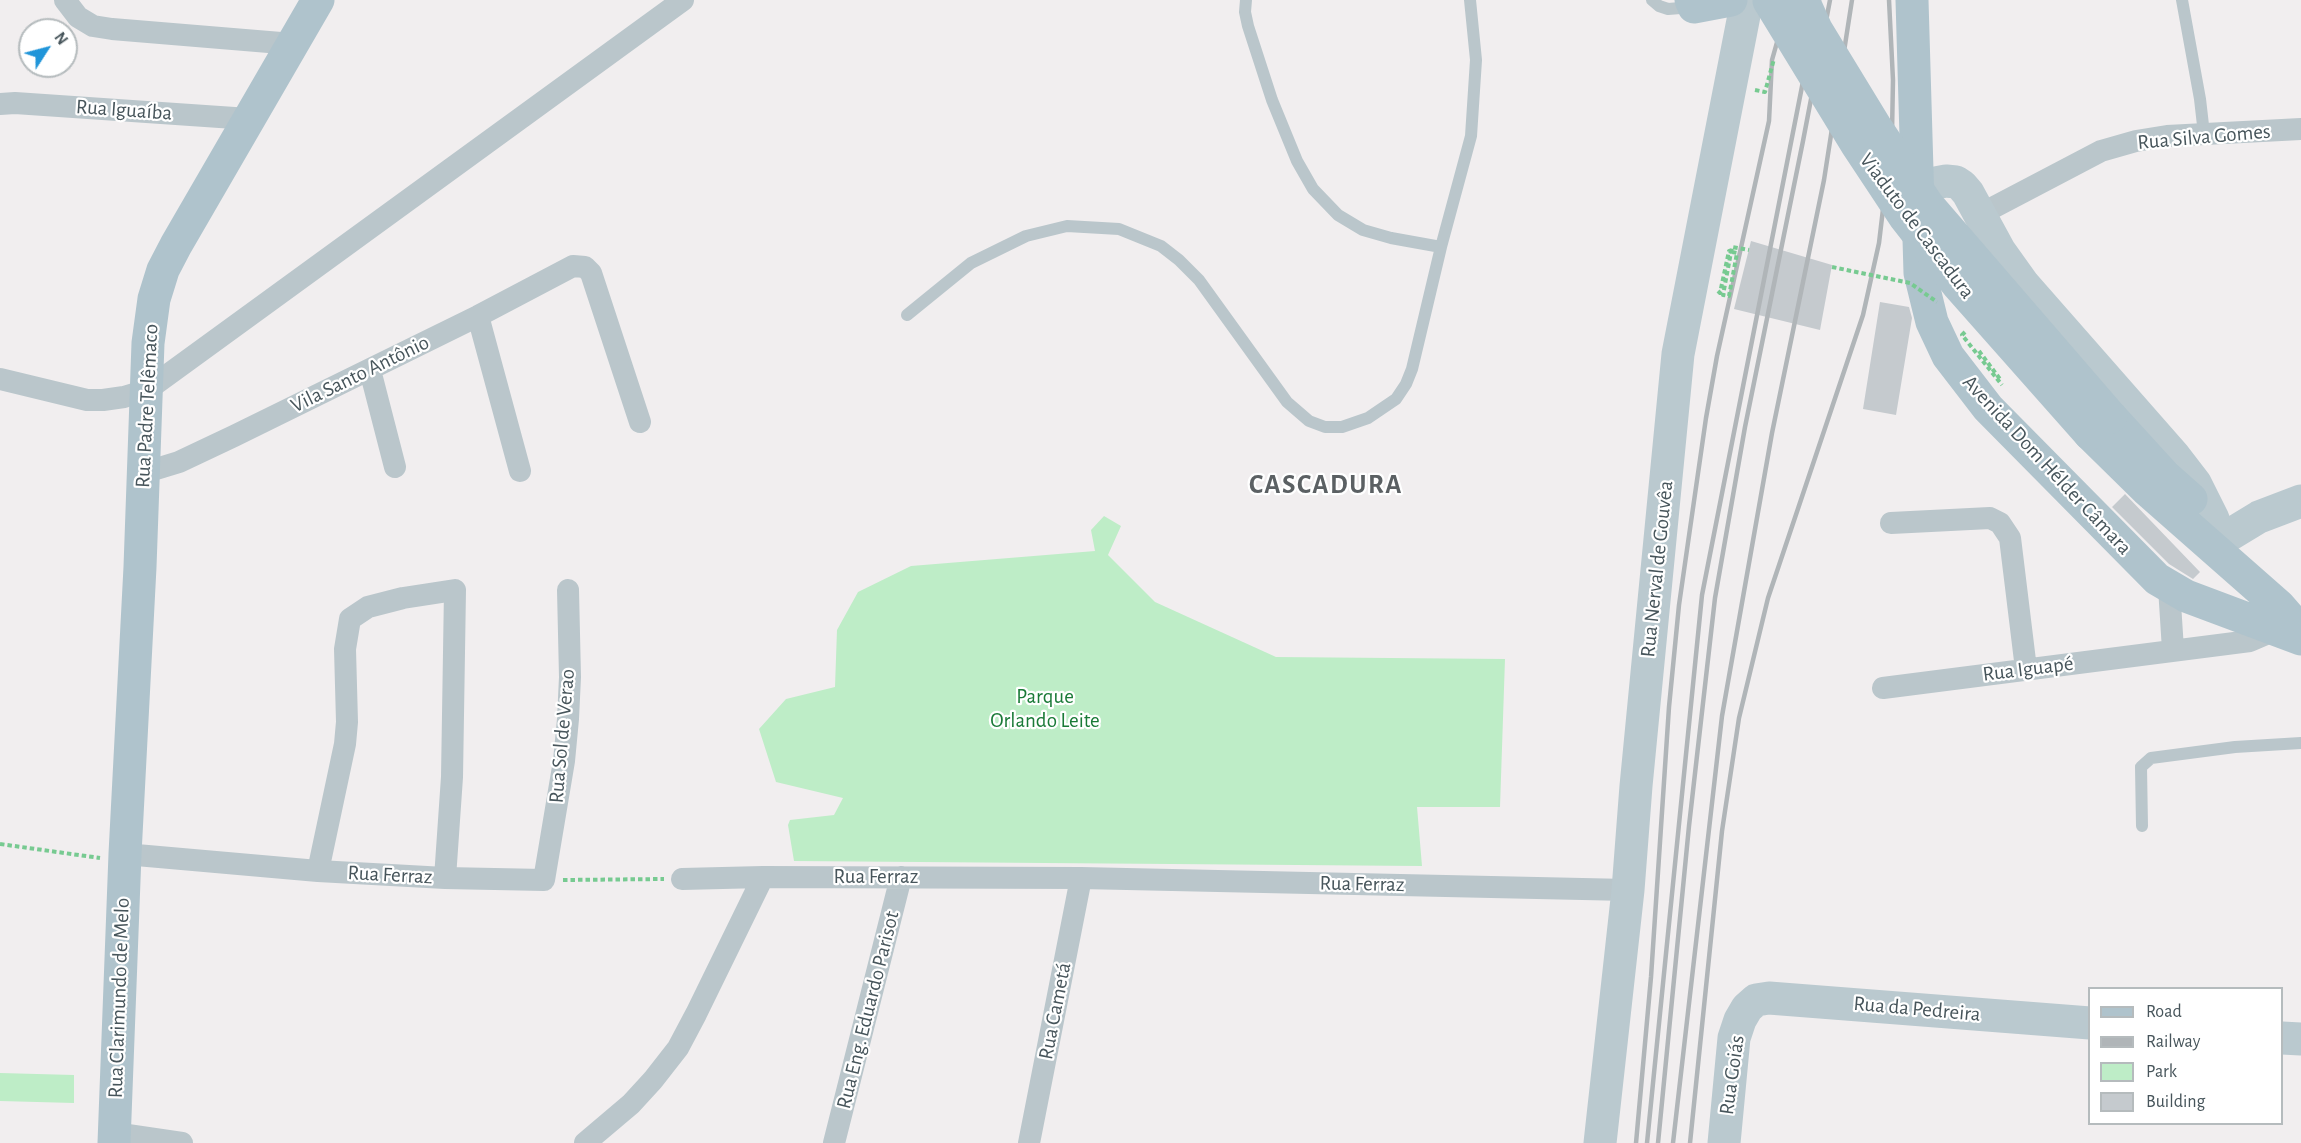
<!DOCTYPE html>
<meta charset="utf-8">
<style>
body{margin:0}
#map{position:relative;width:2301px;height:1143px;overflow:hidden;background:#f1eeef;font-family:"Alegreya Sans",sans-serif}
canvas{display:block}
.legend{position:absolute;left:2088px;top:987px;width:195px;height:138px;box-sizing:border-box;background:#fff;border:2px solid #b5bbbd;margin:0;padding:8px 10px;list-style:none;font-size:18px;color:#47555b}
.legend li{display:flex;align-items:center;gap:12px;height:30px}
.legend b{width:30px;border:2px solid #b5bbbd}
.north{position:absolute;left:18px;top:18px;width:60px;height:60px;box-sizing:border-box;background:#fff;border:2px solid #b5bbbd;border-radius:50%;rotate:54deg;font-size:16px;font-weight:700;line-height:24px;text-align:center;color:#47555b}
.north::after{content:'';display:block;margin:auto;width:21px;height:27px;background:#2095d9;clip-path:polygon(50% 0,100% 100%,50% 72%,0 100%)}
</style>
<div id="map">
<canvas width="2301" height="1143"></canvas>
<ul class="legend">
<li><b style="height:8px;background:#afc3cc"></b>Road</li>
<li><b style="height:8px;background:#b0b5b8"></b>Railway</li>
<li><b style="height:16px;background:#beedc7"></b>Park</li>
<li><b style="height:16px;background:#c5cace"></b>Building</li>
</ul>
<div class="north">N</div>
</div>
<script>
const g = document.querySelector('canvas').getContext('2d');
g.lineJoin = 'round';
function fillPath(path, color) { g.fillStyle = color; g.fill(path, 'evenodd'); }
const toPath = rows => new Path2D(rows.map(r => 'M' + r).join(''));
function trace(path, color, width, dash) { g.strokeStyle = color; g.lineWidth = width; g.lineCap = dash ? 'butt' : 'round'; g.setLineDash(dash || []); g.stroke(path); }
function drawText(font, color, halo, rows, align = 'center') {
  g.font = font + ' "Alegreya Sans",sans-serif'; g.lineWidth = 4.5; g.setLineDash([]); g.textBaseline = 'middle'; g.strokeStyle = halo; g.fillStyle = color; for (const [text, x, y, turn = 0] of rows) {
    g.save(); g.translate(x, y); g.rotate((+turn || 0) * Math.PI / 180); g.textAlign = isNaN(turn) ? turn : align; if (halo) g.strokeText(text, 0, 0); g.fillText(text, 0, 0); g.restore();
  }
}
fillPath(toPath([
 [1104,516,1121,526,1108,555,1155,602,1276,657,1505,659,1500,807,1417,807,1422,866,794,861,788,825,790,820,834,815,843,798,776,782,759,729,786,699,835,687,837,630,858,592,911,566,1095,551,1091,530],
 [0,1073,74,1075,74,1103,0,1101]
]), '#beedc7');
fillPath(toPath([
 [1751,241,1832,265,1820,330,1734,309],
 [1880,302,1909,307,1912,318,1896,415,1863,409],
 [2125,494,2200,572,2193,579,2169,564,2112,507]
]), '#c5cace');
trace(toPath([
 [1718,291,1720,293,1729,251,1732,252],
 [0,844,100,858],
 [563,880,664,879]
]), '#77ca91', 4, [4.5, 3]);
trace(toPath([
 [1652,0,1659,6,1668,9,1693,7],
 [2182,0,2200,99,2204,134],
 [1441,247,1471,136,1476,60,1470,0],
 [907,315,971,263,1026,236,1067,226,1119,229,1161,246,1179,260,1199,280,1287,402,1309,421,1325,427,1342,427,1368,418,1396,399,1406,384,1412,369,1441,247,1391,238,1363,230,1338,215,1313,189,1297,161,1272,100,1248,26,1245,12,1246,0],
 [2142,826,2141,767,2151,758,2235,747,2301,743]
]), '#bac6cb', 12);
trace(toPath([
 [65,0,78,17,93,26,112,29,293,44],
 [0,104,15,103,249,119],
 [1979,215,2101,151,2136,141,2167,136,2301,129],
 [478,316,520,471],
 [370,370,395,467],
 [0,379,87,400,103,400,124,397,147,390,683,0],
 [143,473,179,462,234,436,478,316,573,266,585,267,591,273,640,422],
 [1891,523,1990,518,2000,523,2010,538,2026,669],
 [2169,587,2173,650],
 [1883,688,2250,641,2278,629],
 [125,854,318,871,445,878,544,880,564,761,568,719,570,677,568,590],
 [318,871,345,744,347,722,345,649,350,619,368,607,403,598,455,590,452,777,445,878],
 [682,879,763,877,1081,878,1628,890],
 [114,1133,182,1143],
 [585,1143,631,1104,653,1080,678,1048,696,1014,763,877],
 [834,1143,901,877],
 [1029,1143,1081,878]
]), '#bac6cb', 22);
trace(toPath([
 [1917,195,1930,184,1946,181,1956,182,1962,186,1968,193,1999,250,2024,285,2175,457,2195,483,2213,519],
 [2231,534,2259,517,2301,501],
 [2282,1038,2301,1039],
 [1600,1143,1628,890,1636,786,1678,354,1747,0],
 [1724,1143,1734,1038,1740,1020,1747,1008,1756,1000,1769,998,2090,1023]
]), '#bac9cf', 33);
trace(toPath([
 [1691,0,1694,7,1731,0],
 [1912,0,1920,273,1932,322,1948,356,1988,408,2157,579,2186,596,2301,639],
 [2111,417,2164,475,2191,499],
 [2090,434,2146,489,2279,606,2301,631],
 [114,1143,125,854,140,567,148,343,154,299,163,270,176,245,318,0]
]), '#afc3cc', 33);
trace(toPath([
 [1636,1143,1651,977,1669,707,1679,605,1706,418,1717,356,1769,121,1772,60,1789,0],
 [1647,1143,1702,595,1819,0],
 [1658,1143,1689,826,1715,598,1745,427,1803,141,1830,0],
 [1673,1143,1722,716,1772,433,1824,180,1852,0],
 [1690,1143,1722,831,1739,718,1768,598,1863,315,1879,243,1892,133,1893,80,1889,0]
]), '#b0b5b8', 4.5);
trace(toPath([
 [1755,90,1765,92,1774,59],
 [1732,252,1737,253,1729,296,1723,295,1732,247,1749,250],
 [1832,267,1910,283,1937,302],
 [1965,332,1962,335,2002,385],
 [1979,351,2000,379]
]), '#77ca91', 4, [4.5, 3]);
trace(toPath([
 [1803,0,1816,29,1877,129,1927,204,2111,417],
 [1769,1,1857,145,1904,216,1958,285,2090,434]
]), '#afc3cc', 33);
drawText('21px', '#47555b', '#fff', [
 ["Rua Iguaíba",124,110,4],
 ["Rua Silva Gomes",2204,137,-5],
 ["Viaduto de Cascadura",1917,226,53],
 ["Vila Santo Antônio",360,374,-26],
 ["Rua Padre Telêmaco",147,406,-87],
 ["Avenida Dom Hélder Câmara",2047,465,47],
 ["Rua Nerval de Gouvêa",1657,569,-84],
 ["Rua Iguapé",2028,669,-7],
 ["Rua Sol de Verao",562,736,-85],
 ["Rua Ferraz",390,875,3],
 ["Rua Ferraz",876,877],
 ["Rua Ferraz",1362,884,1],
 ["Rua Clarimundo de Melo",119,998,-88],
 ["Rua da Pedreira",1917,1009,5],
 ["Rua Eng. Eduardo Parisot",868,1010,-76],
 ["Rua Cametá",1055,1011,-79],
 ["Rua Goiás",1732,1075,-82]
]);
drawText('21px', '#1a7a37', '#fff', [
 ["Parque",1045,697],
 ["Orlando Leite",1045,721]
]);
g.letterSpacing = '1.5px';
drawText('bold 27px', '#5b6063', '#fff', [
 ["CASCADURA",1326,485]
]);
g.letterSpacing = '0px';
</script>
